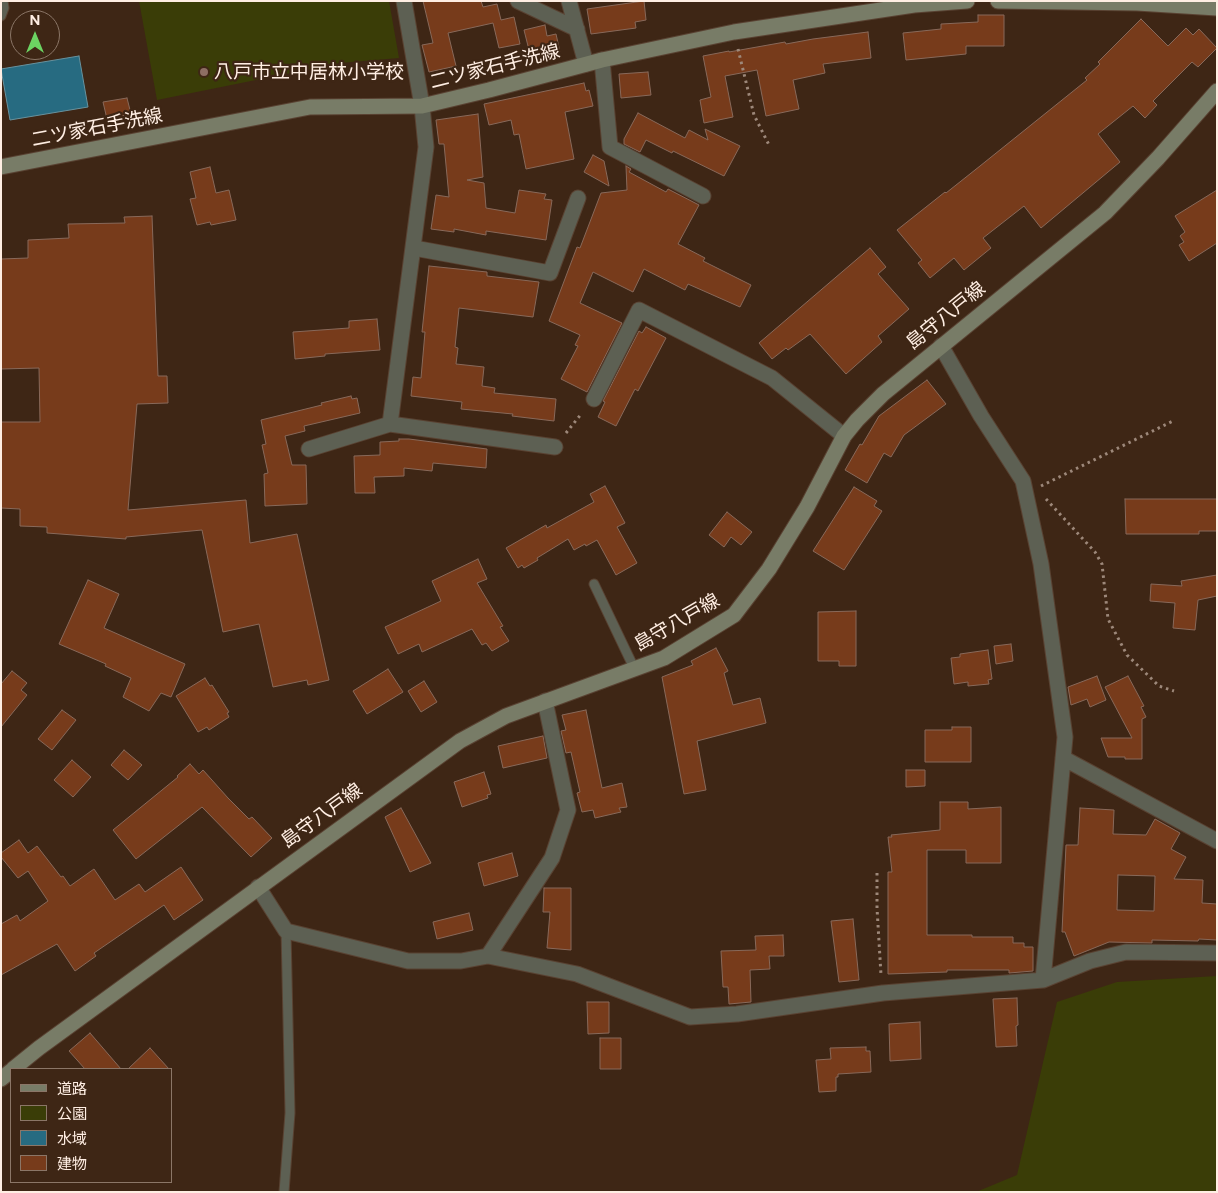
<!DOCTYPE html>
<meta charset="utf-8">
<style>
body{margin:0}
#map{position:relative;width:1218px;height:1193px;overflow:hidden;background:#3e2615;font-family:Figtree,"Noto Sans JP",sans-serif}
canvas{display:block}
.frame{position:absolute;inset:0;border:2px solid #ffeee3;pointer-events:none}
.legend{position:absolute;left:10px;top:1068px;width:162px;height:115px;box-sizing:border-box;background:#3e2615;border:1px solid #8b7667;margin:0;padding:6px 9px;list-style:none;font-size:15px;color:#ffeee3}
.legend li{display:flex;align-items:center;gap:10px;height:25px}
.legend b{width:25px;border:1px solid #8b7667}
.north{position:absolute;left:10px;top:10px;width:50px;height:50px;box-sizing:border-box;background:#3e2615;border:1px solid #8b7667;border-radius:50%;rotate:0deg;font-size:14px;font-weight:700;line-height:20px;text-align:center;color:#ffeee3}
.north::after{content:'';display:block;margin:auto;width:18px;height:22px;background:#6cd362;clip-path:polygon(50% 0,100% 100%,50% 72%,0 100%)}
</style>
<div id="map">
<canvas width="1218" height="1193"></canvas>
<div class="frame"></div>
<ul class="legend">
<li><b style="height:6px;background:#787c67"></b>道路</li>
<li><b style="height:14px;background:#3a3d07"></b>公園</li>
<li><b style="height:14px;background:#276b81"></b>水域</li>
<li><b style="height:14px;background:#773b1b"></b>建物</li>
</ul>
<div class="north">N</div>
</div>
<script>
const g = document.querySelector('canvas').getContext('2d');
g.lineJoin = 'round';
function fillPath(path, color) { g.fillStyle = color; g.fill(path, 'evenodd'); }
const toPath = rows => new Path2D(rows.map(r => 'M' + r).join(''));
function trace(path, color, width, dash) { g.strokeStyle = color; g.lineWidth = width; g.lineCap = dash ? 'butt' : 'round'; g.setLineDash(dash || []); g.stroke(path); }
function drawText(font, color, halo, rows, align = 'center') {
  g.font = font + ' Figtree,"Noto Sans JP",sans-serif'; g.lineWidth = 4.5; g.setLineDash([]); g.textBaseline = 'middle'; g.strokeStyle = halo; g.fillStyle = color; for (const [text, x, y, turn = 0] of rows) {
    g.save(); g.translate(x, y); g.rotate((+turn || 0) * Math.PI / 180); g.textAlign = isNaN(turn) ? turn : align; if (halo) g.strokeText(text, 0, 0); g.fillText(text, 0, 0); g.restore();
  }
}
fillPath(toPath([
 [139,1,389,1,399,58,340,63,157,100],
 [1217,976,1217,1192,976,1192,1017,1175,1057,1002,1117,982]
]), '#3a3d07');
const water = toPath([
 [79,56,88,107,10,120,1,69,79,56]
]);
fillPath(water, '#276b81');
trace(water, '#68929e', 1);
const building = toPath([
 [423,1,481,1,483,7,497,4,501,20,514,17,520,44,499,48,493,23,448,33,456,66,429,72,422,45,433,43,423,1],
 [644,1,646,20,635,22,636,28,591,34,587,9,644,1],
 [978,15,1004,15,1004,46,966,46,966,54,906,60,903,33,941,29,941,24,978,22,978,15],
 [1141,19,1168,46,1186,28,1193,35,1199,29,1217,48,1198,67,1192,62,1153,101,1157,105,1145,118,1133,106,1098,134,1120,162,1041,228,1024,206,983,238,991,248,964,270,954,258,930,278,918,263,922,260,897,230,945,192,946,193,980,166,1087,80,1085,78,1100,64,1098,62,1141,19],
 [545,25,547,36,556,34,560,52,531,58,524,30,545,25],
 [868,32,871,58,823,64,825,73,793,80,799,109,766,116,757,70,725,76,733,117,704,123,700,100,711,97,703,56,729,51,729,52,785,42,786,44,813,39,868,32],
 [648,72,651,95,621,98,619,74,648,72],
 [584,83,586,91,589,90,593,106,565,112,574,159,526,169,519,134,514,135,511,120,489,125,484,104,584,83],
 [127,98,131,114,107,119,103,102,127,98],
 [638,113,685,138,689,130,708,140,705,129,740,146,724,176,673,151,672,153,646,140,640,152,624,144,624,139,638,113],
 [478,114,483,177,467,180,484,183,486,208,515,213,519,190,546,194,544,199,552,200,546,240,486,231,486,235,454,229,454,232,431,229,436,195,449,197,444,144,439,144,436,120,478,114],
 [593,155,604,161,609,186,584,172,593,155],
 [626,166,631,169,629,172,666,192,668,189,699,205,678,244,705,258,703,261,751,285,740,307,688,284,685,290,644,269,633,292,593,272,580,303,622,323,587,392,561,379,578,346,575,345,580,335,549,321,577,247,580,248,601,193,627,190,626,166],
 [210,167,216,193,229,190,236,220,211,225,210,222,197,225,190,199,196,198,190,172,210,167],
 [1217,190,1217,243,1189,261,1179,245,1184,242,1180,236,1185,232,1175,216,1217,190],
 [152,216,158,376,167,376,168,403,137,404,128,510,246,500,250,543,297,534,329,680,308,685,307,680,273,687,259,624,223,632,202,530,126,537,126,539,47,533,47,527,20,526,20,509,1,508,1,422,40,422,39,368,1,369,1,259,28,258,28,240,69,238,68,224,125,223,124,217,152,216],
 [870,248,886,267,878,274,909,309,878,336,882,342,846,374,810,334,788,350,786,348,772,359,759,343,870,248],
 [429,266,487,272,487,276,539,282,533,317,459,308,455,347,458,348,456,364,484,367,482,386,495,388,494,393,556,399,554,421,512,416,513,414,461,409,462,402,411,396,413,377,421,378,425,332,422,332,429,266],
 [377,319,380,350,325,354,325,356,295,359,293,332,349,328,349,321,377,319],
 [646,327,666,338,638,391,635,389,616,426,598,417,605,402,603,401,639,331,642,333,646,327],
 [927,380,946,404,904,435,891,457,884,453,867,483,845,470,860,444,862,445,879,416,927,380],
 [351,396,352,399,357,398,360,413,304,426,305,431,285,436,292,465,306,465,307,504,265,506,264,474,268,473,262,445,266,444,261,420,322,405,321,403,351,396],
 [399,439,409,439,487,449,486,468,433,463,432,471,404,468,404,476,374,477,375,493,355,493,354,456,380,455,380,442,399,441,399,439],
 [605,486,625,523,617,527,637,563,616,575,597,540,586,546,585,544,574,550,568,539,537,558,538,560,524,568,522,565,518,568,506,548,546,525,547,528,594,502,590,494,605,486],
 [854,487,877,501,874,506,882,511,844,570,813,551,854,487],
 [1125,499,1217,499,1217,531,1199,531,1199,534,1126,534,1125,499],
 [727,512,752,532,741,545,731,537,724,547,709,535,727,512],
 [478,559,487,579,477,583,503,626,500,627,509,641,492,651,486,643,482,645,472,629,422,652,419,644,398,654,385,627,441,601,432,581,478,559],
 [1217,575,1217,596,1198,600,1195,630,1173,628,1175,603,1150,601,1151,584,1182,586,1181,581,1217,575],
 [88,580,119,594,104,628,185,664,171,697,161,693,149,711,123,697,131,678,105,666,106,664,59,644,88,580],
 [856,611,856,666,839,666,839,661,818,661,818,612,856,611],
 [1011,644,1013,661,996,664,994,646,1011,644],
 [716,648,728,671,724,673,733,705,760,698,766,723,697,741,706,790,684,794,662,677,693,665,691,661,716,648],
 [988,650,992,679,988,680,989,684,968,686,968,682,954,684,951,658,960,657,960,654,988,650],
 [388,669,403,692,367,714,353,691,388,669],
 [12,671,27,683,21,690,27,695,1,727,1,684,12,671],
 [1097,676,1106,700,1090,707,1087,699,1071,705,1068,687,1097,676],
 [1128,676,1144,706,1141,707,1146,717,1142,719,1142,759,1125,759,1125,757,1108,757,1101,738,1132,738,1105,687,1128,676],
 [205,678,210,686,212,685,229,712,227,713,229,717,209,730,207,727,198,732,176,696,205,678],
 [424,681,437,702,421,712,408,691,424,681],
 [62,710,76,720,52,750,38,739,62,710],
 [586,710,602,788,622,783,627,807,619,808,621,812,595,818,593,810,582,812,577,793,580,792,571,752,566,753,561,731,566,730,562,715,586,710],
 [952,727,971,727,971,762,925,762,925,730,952,730,952,727],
 [543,736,547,758,503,768,498,746,543,736],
 [124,750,142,765,128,780,111,765,124,750],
 [72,760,91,777,73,797,54,780,72,760],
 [190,764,199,774,203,770,228,798,249,819,252,817,272,838,251,857,202,807,136,859,113,830,178,777,177,776,190,764],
 [906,770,925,770,925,786,906,787,906,770],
 [484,772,491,794,487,795,488,798,462,807,454,782,484,772],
 [940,802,968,802,968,809,1001,807,1001,863,966,863,966,850,927,850,927,935,972,935,972,937,1013,937,1013,943,1024,943,1024,947,1033,947,1033,971,1009,973,1009,970,947,970,947,972,888,974,888,872,892,872,888,837,892,837,891,835,940,830,940,802],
 [401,808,431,863,410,872,385,817,401,808],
 [1080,808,1114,810,1113,834,1146,835,1155,819,1180,833,1171,849,1186,857,1174,879,1203,880,1202,903,1217,904,1217,940,1199,939,1198,941,1152,940,1152,943,1109,942,1074,956,1065,932,1062,932,1066,845,1078,845,1080,808],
 [1118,875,1155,876,1154,911,1117,910,1118,875],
 [19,840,28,853,37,846,61,877,63,876,70,886,94,869,115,900,139,884,145,892,181,867,203,900,174,920,164,905,94,953,96,956,75,971,57,944,1,975,1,924,17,915,20,921,48,901,28,871,18,878,1,857,1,853,19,840],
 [512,853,518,876,484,886,478,863,512,853],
 [544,888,571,888,571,950,547,948,550,912,543,912,544,888],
 [469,913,473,930,437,939,433,922,469,913],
 [853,919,859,980,839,982,831,921,853,919],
 [783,935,784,956,769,956,770,969,750,970,751,1002,729,1004,728,987,723,987,721,951,756,950,755,936,783,935],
 [1017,998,1018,1025,1016,1026,1017,1046,996,1047,993,999,1017,998],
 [587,1002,609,1002,609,1033,588,1034,587,1002],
 [920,1022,921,1059,890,1061,889,1024,920,1022],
 [90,1033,121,1069,85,1069,69,1051,90,1033],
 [600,1038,621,1038,621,1069,600,1069,600,1038],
 [866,1047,866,1051,870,1051,871,1072,838,1074,838,1077,836,1077,836,1091,819,1092,816,1060,831,1059,830,1048,866,1047],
 [150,1048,169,1069,128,1069,150,1048]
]);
fillPath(building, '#773b1b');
trace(building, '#88695a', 1);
const lane = toPath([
 [1,16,4,8,3,1],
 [594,584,635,670],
 [284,1192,290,1113,286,931]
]);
const street = toPath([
 [518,1,577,29],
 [569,1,586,64],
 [602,60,610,147,703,196],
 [414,248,550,273,578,198],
 [941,346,981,416,1023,481,1041,564,1065,737,1043,980],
 [594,399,639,310,772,378,844,436],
 [390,424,555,447],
 [309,449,390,424,426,147,422,106,404,1],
 [1063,758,1217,841],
 [258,887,286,931,408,961,461,961,488,956,577,974,690,1017,737,1014,883,993,1043,980,1090,961,1126,952,1217,953],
 [488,956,552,858,568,810,545,701]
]);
const secondary = toPath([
 [998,1,1137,3,1217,8],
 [1,167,310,107,422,106,489,90,602,60,734,32,914,5,967,1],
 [13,1069,39,1048,460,741,506,716,664,658,734,615,769,569,807,507,844,436,857,420,883,394,1105,213,1158,158,1217,91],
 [1,1079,11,1071]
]);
trace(lane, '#594232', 11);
trace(street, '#594232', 17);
trace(secondary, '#594232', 17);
trace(toPath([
 [738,49,754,115,770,147],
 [566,433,582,413],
 [1041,486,1175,420],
 [1046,499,1095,552,1102,564,1108,619,1127,655,1159,686,1174,691],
 [877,873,877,908,881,975]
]), '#9d887a', 3, [2.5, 4]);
trace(lane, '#5d6053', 9);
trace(street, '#5d6053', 15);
trace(secondary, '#787c67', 15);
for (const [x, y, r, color] of [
 [204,72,5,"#8d6e63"]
]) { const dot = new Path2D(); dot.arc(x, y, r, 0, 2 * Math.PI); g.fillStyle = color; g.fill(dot); trace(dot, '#3e2615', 2); }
drawText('19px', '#ffeee3', '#3e2615', [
 ["二ツ家石手洗線",495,67,-14],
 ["二ツ家石手洗線",97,128,-11],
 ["島守八戸線",946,316,-39],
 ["島守八戸線",677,623,-30],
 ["島守八戸線",322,816,-36]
]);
drawText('19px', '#ffeee3', '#3e2615', [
 ["八戸市立中居林小学校",214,72]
], 'left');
</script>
